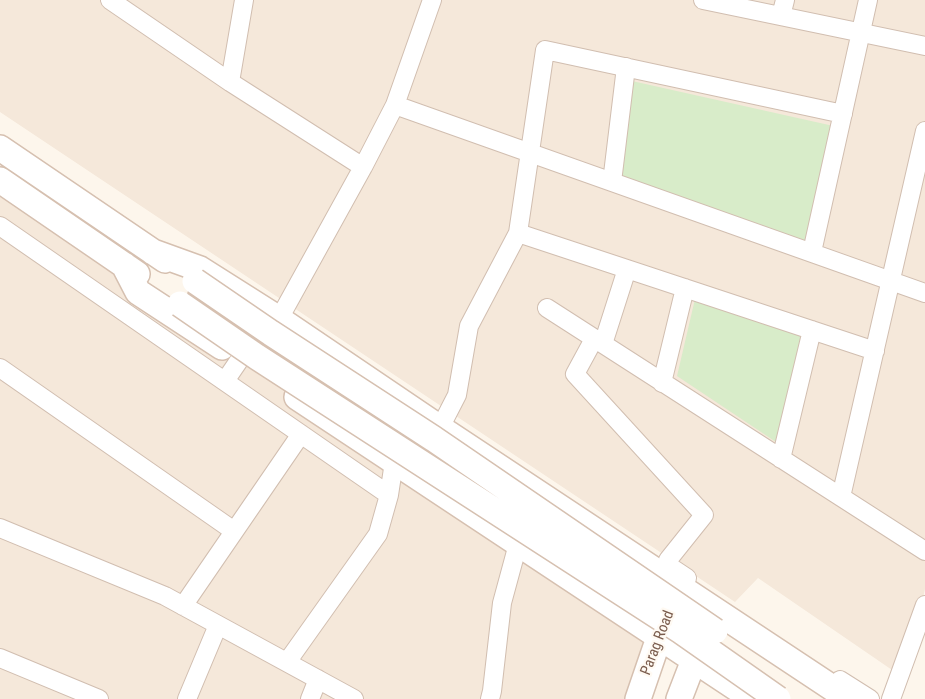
<!DOCTYPE html>
<style>
body{margin:0}
canvas{display:block;background:#fdf6ec}
</style>
<canvas width="925" height="699"></canvas>
<script>
const g = document.querySelector('canvas').getContext('2d');
g.lineJoin = 'round';
function fillPath(path, color) { g.fillStyle = color; g.fill(path, 'evenodd'); }
const toPath = rows => new Path2D(rows.map(r => 'M' + r).join(''));
function trace(path, color, width, dash) { g.strokeStyle = color; g.lineWidth = width; g.lineCap = dash ? 'butt' : 'round'; g.setLineDash(dash || []); g.stroke(path); }
function drawText(font, color, halo, rows, align = 'center') {
  g.font = font + ' "Roboto Condensed",sans-serif'; g.lineWidth = 4.5; g.setLineDash([]); g.textBaseline = 'middle'; g.strokeStyle = halo; g.fillStyle = color; for (const [text, x, y, turn = 0] of rows) {
    g.save(); g.translate(x, y); g.rotate((+turn || 0) * Math.PI / 180); g.textAlign = isNaN(turn) ? turn : align; if (halo) g.strokeText(text, 0, 0); g.fillText(text, 0, 0); g.restore();
  }
}
fillPath(toPath([
 [0,0,925,0,925,589,910,655,895,672,758,578,735,602,0,112],
 [0,194,649,629,624,699,0,699]
]), '#f5e8da');
fillPath(toPath([
 [632,81,838,127,812,246,620,177],
 [695,299,802,336,779,444,677,376]
]), '#d8ecc9');
const street = toPath([
 [110,0,230,82,363,167],
 [703,0,925,46],
 [781,16,785,0],
 [230,82,244,0],
 [395,105,925,293],
 [843,114,545,50,518,233,875,351],
 [612,182,626,67],
 [0,226,389,495],
 [812,252,868,0],
 [547,308,925,551],
 [594,339,575,374,704,515,668,560,669,566,687,578],
 [603,344,627,269],
 [0,368,234,531],
 [225,381,240,359,279,319,363,167,395,105,432,0],
 [662,383,685,288],
 [440,428,457,395,469,326,518,233],
 [781,459,812,330],
 [841,497,925,131],
 [0,528,165,596,354,699],
 [183,606,301,434],
 [0,658,99,699],
 [287,662,378,534,389,495,394,462],
 [840,680,870,699],
 [187,699,218,625],
 [310,699,318,679],
 [490,699,492,691,502,603,518,544],
 [891,699,925,605]
]);
const secondary = toPath([
 [0,148,165,260],
 [0,180,137,274],
 [153,252,200,269,279,319,440,428,849,699],
 [124,265,138,292,222,347],
 [297,397,753,699],
 [638,699,664,623],
 [679,699,694,660,702,646]
]);
trace(street, '#d1beb0', 20);
trace(secondary, '#d6c0b0', 28);
trace(street, '#fff', 18);
trace(secondary, '#fff', 25);
const secondaryBridge = toPath([
 [195,281,271,333,434,439,715,631],
 [180,304,257,357,681,631,778,699]
]);
trace(secondaryBridge, '#d6c0b0', 28, []);
trace(secondaryBridge, '#fff', 25);
drawText('15px', '#7a5c4d', '#fffaf3', [
 ["Parag Road",658,643,-69]
]);
</script>
